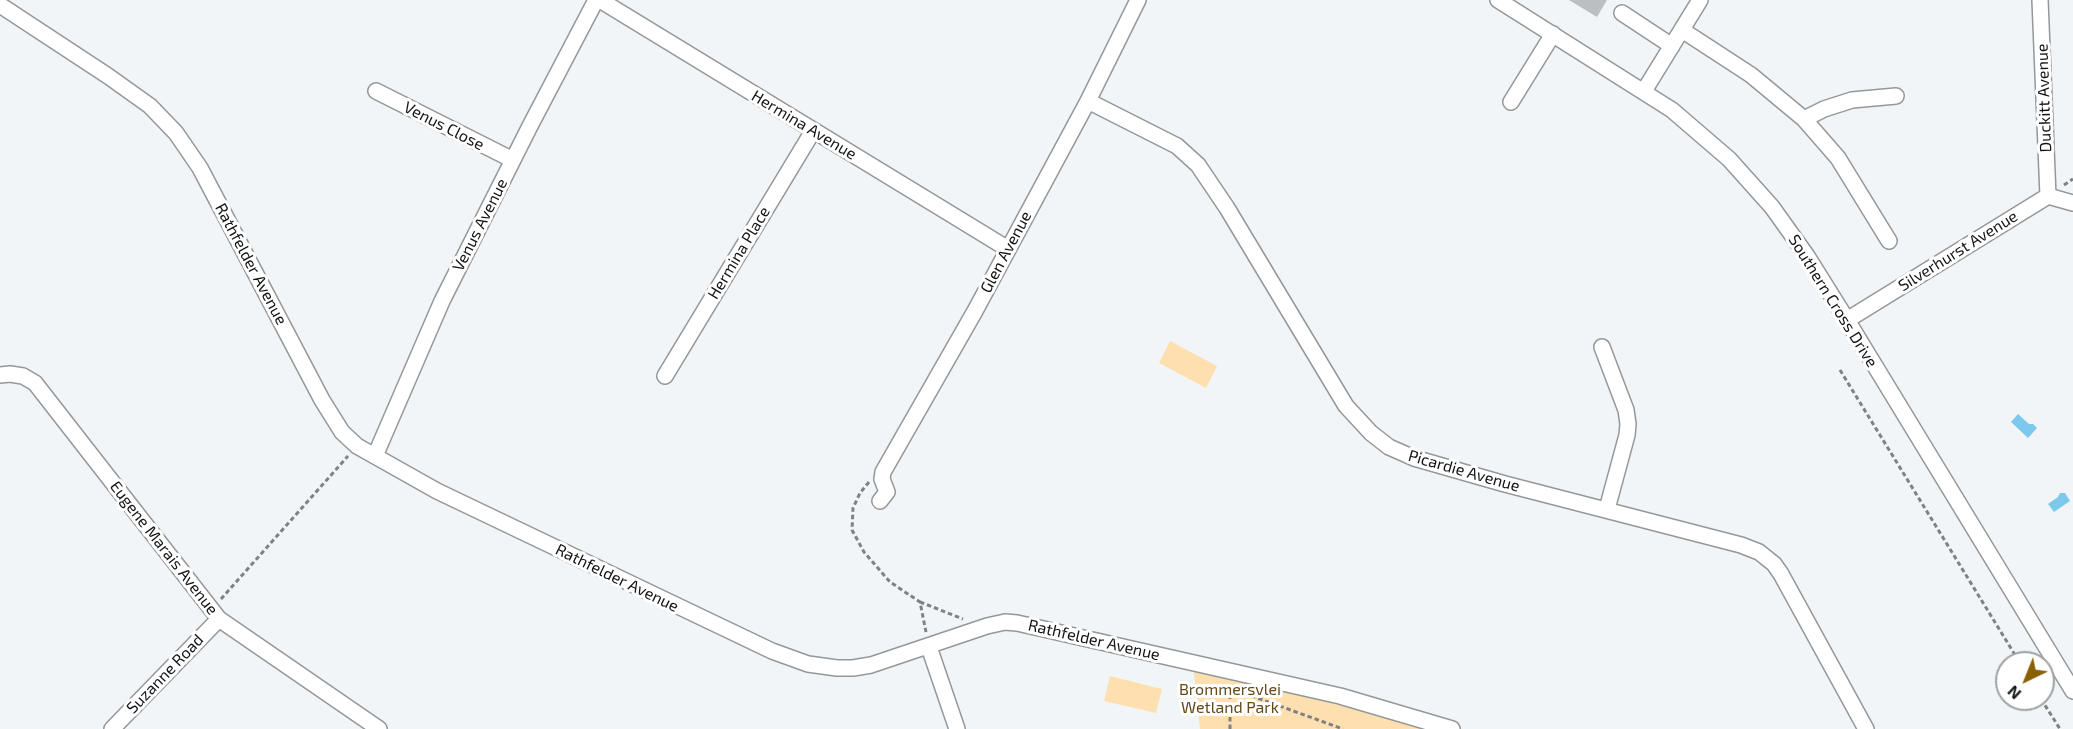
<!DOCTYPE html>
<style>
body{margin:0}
#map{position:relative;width:2073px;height:729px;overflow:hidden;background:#f1f5f7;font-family:"Exo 2",sans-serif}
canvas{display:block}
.north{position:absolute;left:1995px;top:651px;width:60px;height:60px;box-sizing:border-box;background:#fff;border:2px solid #a0a1a1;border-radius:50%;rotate:223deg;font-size:16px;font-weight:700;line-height:24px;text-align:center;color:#121314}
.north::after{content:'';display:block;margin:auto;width:21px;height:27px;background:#895f00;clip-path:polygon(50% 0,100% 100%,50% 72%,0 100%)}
</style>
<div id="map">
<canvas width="2073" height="729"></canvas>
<div class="north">N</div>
</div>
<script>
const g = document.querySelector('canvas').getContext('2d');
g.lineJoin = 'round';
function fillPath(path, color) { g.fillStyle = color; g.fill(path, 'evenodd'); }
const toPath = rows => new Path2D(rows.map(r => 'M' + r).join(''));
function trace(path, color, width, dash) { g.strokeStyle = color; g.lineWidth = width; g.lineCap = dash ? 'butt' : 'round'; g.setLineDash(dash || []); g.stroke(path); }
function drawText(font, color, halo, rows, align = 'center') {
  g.font = font + ' "Exo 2",sans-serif'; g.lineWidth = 6; g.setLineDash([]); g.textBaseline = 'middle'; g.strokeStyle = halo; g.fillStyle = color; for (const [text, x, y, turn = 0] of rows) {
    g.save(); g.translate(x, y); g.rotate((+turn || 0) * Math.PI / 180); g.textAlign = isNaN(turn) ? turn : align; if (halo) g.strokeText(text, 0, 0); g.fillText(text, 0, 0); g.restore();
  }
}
fillPath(toPath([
 [1170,341,1217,366,1206,388,1159,363],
 [1195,662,1452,729,1200,729,1194,675],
 [1110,676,1162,689,1156,713,1104,701]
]), '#fedfaf');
fillPath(toPath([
 [2018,414,2029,424,2033,424,2037,428,2028,438,2011,422],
 [2060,493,2065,493,2070,501,2054,512,2048,504,2058,497]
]), '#7dc9ee');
fillPath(toPath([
 [1569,0,1607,0,1597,17]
]), '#bbbfc1');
const minor = toPath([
 [600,0,1008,249],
 [1498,0,1672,110,1729,159,1772,207,1807,256,1847,320,2073,691],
 [2040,0,2048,196],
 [0,5,108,76,150,106,176,133,200,168,322,400,342,432,357,446,437,491,772,651,808,664,837,668,853,668,871,665,987,626,1005,622,1017,623,1340,696,1452,729],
 [1622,13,1672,46],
 [1682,30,1751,75,1804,119,1838,158,1889,241],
 [376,91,513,160],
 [1644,91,1700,0],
 [1088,101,1177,146,1198,165,1227,208,1346,406,1371,433,1389,447,1414,458,1505,484,1741,545,1759,552,1774,564,1781,574,1866,729],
 [1511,102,1553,34],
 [1804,119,1824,109,1852,100,1896,96],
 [1847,320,2048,196,2073,203],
 [1602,347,1626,410,1628,424,1627,435,1607,509],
 [0,375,10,374,23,376,35,383,219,619,379,729],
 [665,376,813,131],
 [375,456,442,301,530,126,596,0],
 [880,501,887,492,882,479,883,472,975,311,1088,101,1138,0],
 [929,647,957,729],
 [112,729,219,619]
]);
trace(minor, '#94989a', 18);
trace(toPath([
 [2064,185,2073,179],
 [1840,370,2020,663],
 [869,482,860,493,853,508,852,530,864,552,890,582,920,602,926,632],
 [221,599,348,456],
 [920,602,963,619],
 [1230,688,1343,729],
 [2041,699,2060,729],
 [1230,729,1230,687]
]), '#7f8283', 3, [4.5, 3]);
trace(minor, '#fff', 15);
drawText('16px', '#121314', '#fff', [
 ["Duckitt Avenue",2044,98,-92],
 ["Hermina Avenue",804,125,31],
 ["Venus Close",444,126,27],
 ["Venus Avenue",480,225,-63],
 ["Silverhurst Avenue",1958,251,-32],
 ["Glen Avenue",1006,252,-62],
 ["Hermina Place",739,253,-59],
 ["Rathfelder Avenue",251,264,62],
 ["Southern Cross Drive",1833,301,58],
 ["Picardie Avenue",1464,471,16],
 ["Eugene Marais Avenue",164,548,52],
 ["Rathfelder Avenue",617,578,26],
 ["Rathfelder Avenue",1094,640,13],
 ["Suzanne Road",165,674,-46]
]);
drawText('16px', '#644919', '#fff', [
 ["Brommersvlei",1230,690],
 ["Wetland Park",1230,708]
]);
</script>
